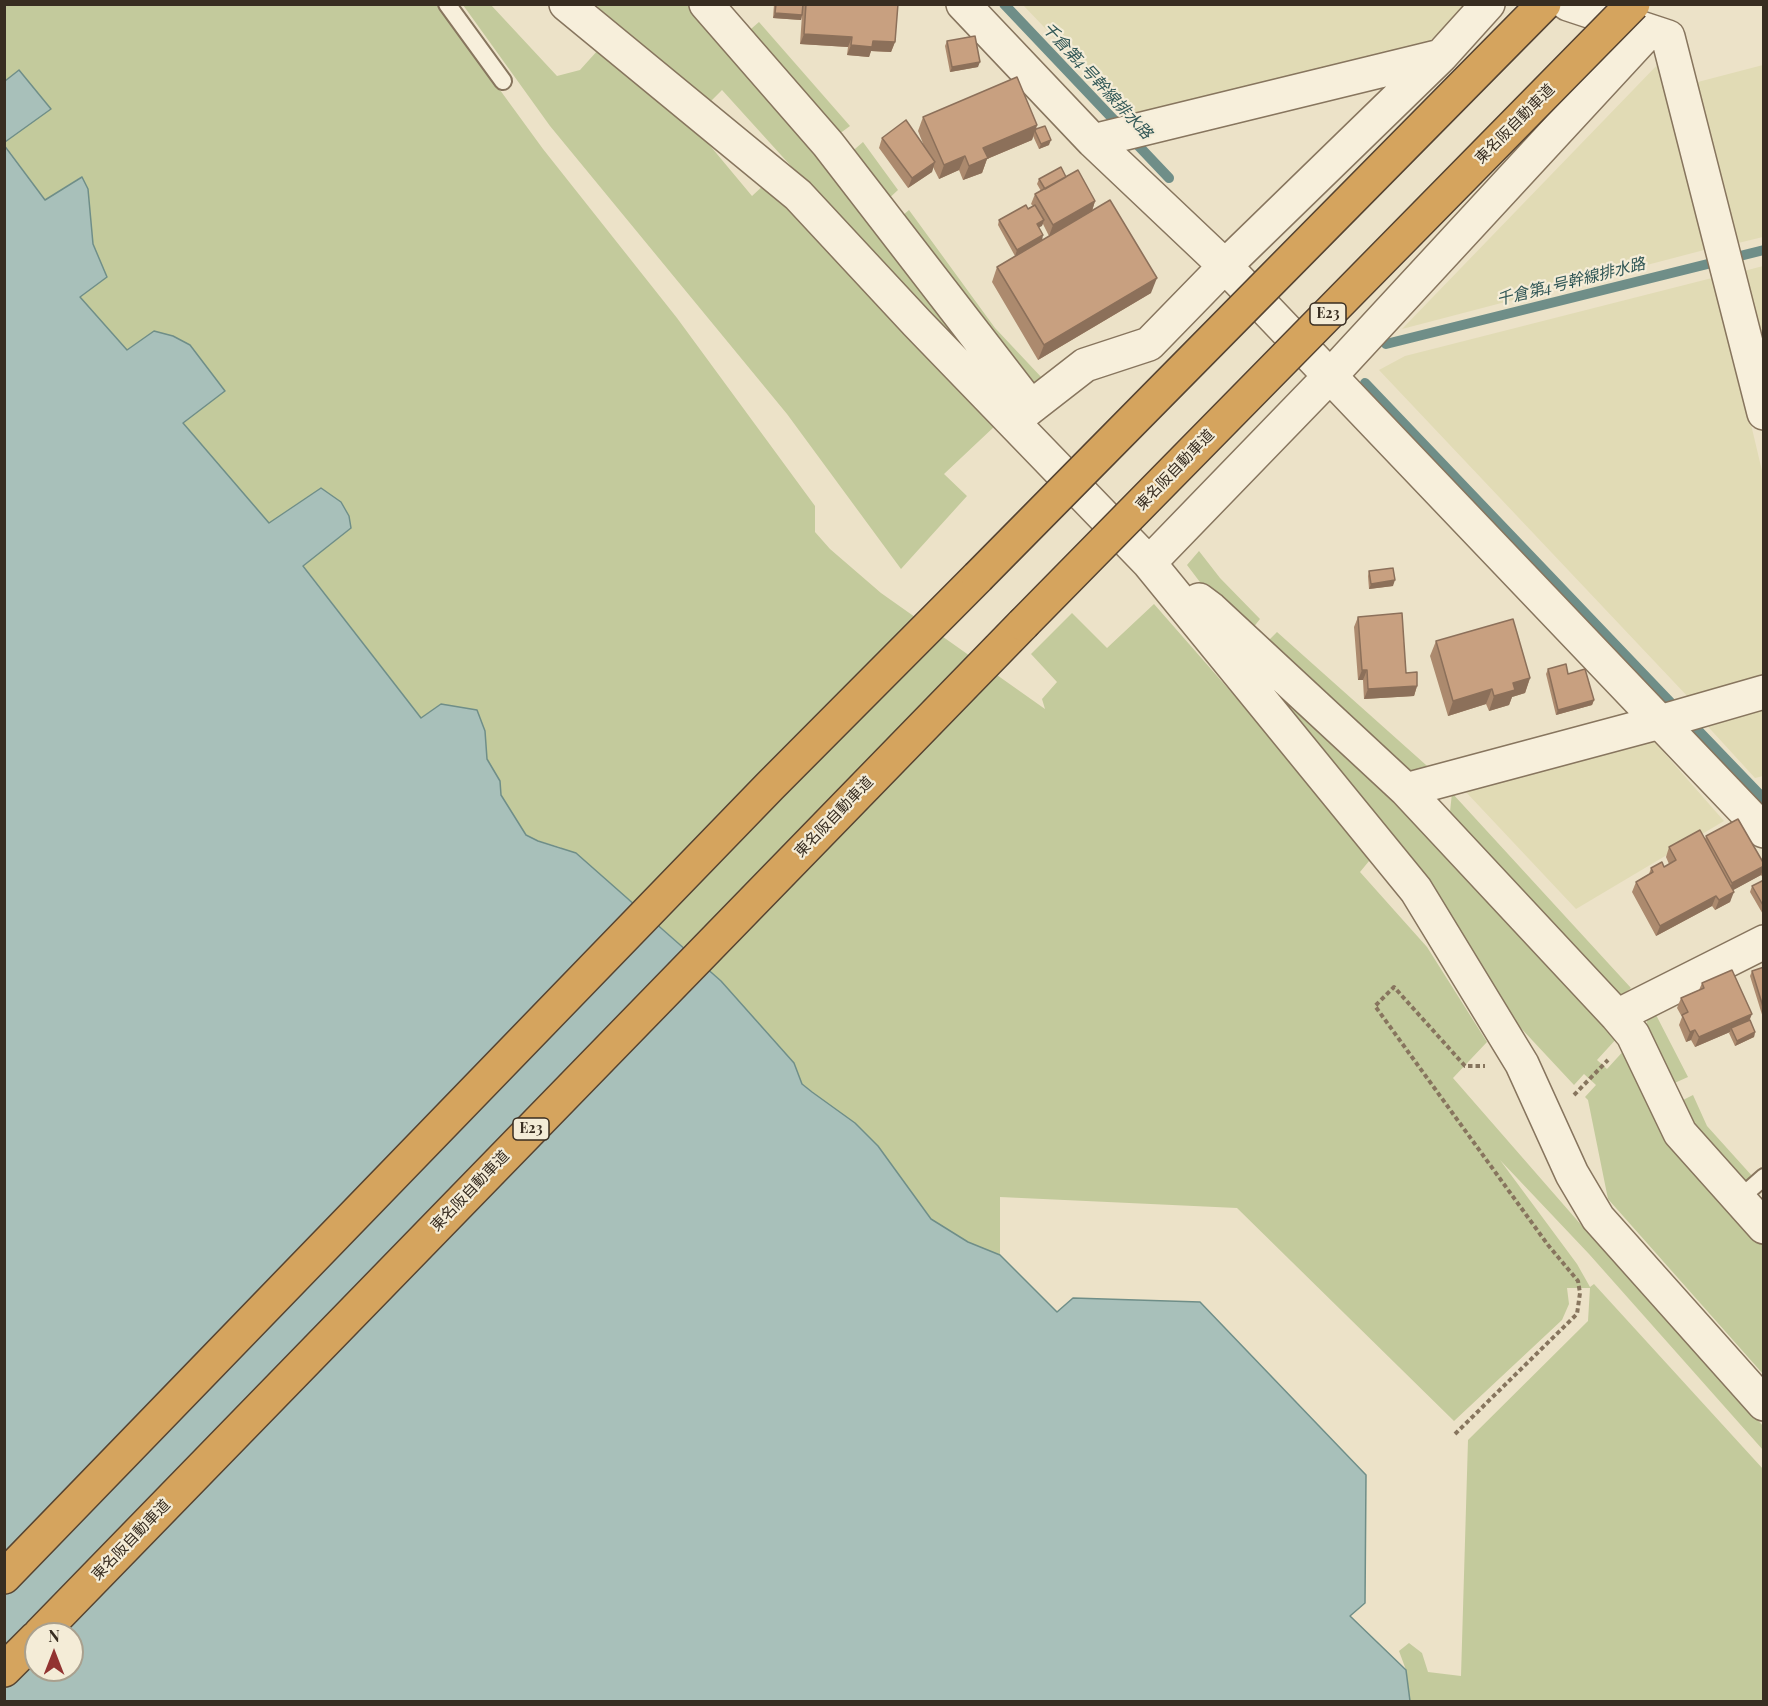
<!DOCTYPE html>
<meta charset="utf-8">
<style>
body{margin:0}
#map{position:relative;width:1768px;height:1706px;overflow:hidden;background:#ece2c8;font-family:"Playfair Display",serif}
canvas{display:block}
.frame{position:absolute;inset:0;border:6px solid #382d21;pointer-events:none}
.north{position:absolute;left:24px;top:1622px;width:60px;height:60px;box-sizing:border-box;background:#f4ecd7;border:2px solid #a9a08e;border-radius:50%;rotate:0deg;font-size:16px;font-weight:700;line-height:24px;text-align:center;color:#382d21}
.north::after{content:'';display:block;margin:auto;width:21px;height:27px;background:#923331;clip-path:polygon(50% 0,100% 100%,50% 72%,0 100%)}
</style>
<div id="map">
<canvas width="1768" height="1706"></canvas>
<div class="frame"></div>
<div class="north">N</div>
</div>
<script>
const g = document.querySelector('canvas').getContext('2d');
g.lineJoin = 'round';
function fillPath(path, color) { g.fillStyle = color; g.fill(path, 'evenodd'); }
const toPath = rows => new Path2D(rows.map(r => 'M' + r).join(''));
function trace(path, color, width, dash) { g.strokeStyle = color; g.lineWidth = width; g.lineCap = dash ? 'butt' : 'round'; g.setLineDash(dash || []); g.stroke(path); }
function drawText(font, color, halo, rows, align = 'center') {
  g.font = font + ' "Playfair Display","Noto Sans JP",serif'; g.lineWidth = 4.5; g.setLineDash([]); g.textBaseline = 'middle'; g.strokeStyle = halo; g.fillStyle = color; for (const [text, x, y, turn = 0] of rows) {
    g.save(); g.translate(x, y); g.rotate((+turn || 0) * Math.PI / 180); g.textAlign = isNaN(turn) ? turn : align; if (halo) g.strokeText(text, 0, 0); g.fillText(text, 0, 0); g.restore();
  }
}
fillPath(toPath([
 [1461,4,1462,8,1426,45,1128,115,1023,5],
 [1662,60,1708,249,1402,329],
 [1763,65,1763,237,1734,244,1694,83],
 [1763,266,1763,347,1744,271],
 [1716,277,1763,475,1763,680,1690,699,1379,370,1405,356],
 [1763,703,1763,776,1755,778,1701,719],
 [1652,739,1724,821,1576,909,1465,791]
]), '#e1dbb5');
fillPath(toPath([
 [5,5,438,5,543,149,677,318,815,506,815,532,830,549,881,593,1045,709,1042,699,1057,682,1031,654,1072,613,1107,648,1154,604,1374,855,1360,872,1427,947,1487,1042,1453,1078,1583,1227,1763,1426,1763,1450,1589,1254,1500,1160,1577,1264,1590,1287,1594,1284,1763,1469,1763,1701,1410,1701,1406,1670,1399,1651,1409,1643,1422,1653,1428,1672,1461,1676,1468,1440,1588,1321,1590,1288,1567,1288,1569,1304,1562,1320,1454,1421,1237,1208,1000,1197,1000,1255,968,1242,931,1219,878,1146,802,1084,794,1063,721,981,636,905,560,847,538,841,526,835,501,795,500,781,487,759,485,731,441,704,421,718,303,565,351,528,321,488,269,524,183,423,127,350,79,297,107,277,93,244,88,189,81,177,45,200,5,145,5,142,50,108,19,70,5,81],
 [463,5,491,5,557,76,580,70,598,50,707,142,752,196,766,183,996,425,944,474,967,496,901,569,787,414,550,126],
 [596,5,694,5,817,144,994,381,810,187,722,90,709,103,617,27],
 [759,22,850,126,835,137,744,35],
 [863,142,898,190,885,202,848,155],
 [909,210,995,328,1043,379,1033,393,902,216],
 [1199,551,1220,578,1260,619,1249,633,1215,602,1187,565],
 [1206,621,1427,824,1618,1037,1597,1060,1607,1069,1627,1047,1763,1239,1763,1374,1608,1199,1588,1100,1585,1097,1596,1085,1584,1074,1574,1085,1518,1025,1444,909,1368,804],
 [1277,632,1435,773,1409,779,1263,646],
 [1452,793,1631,988,1615,1001,1449,821],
 [1654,1011,1688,1077,1670,1085,1644,1036,1649,1012],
 [1693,1095,1707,1126,1753,1177,1738,1189,1675,1104]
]), '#c3ca9c');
const water = toPath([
 [19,70,51,109,5,142,5,81,19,70],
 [4,145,45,200,82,177,88,189,93,244,107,277,80,297,127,350,154,331,173,336,190,345,225,391,183,423,269,523,321,488,341,502,349,516,351,528,303,566,421,718,441,704,477,710,485,731,487,759,500,781,501,795,526,835,538,841,576,853,721,981,794,1063,802,1084,812,1092,855,1123,878,1146,931,1219,968,1242,1000,1255,1057,1312,1073,1298,1200,1302,1366,1475,1365,1603,1350,1616,1406,1670,1410,1701,5,1701,4,145],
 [36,1634,72,1634,72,1670,36,1670,36,1634]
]);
fillPath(water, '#a8c0ba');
trace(water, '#6f8e88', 1.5);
trace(toPath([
 [1004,4,1169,178],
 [1386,344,1764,250],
 [1365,383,1671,703],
 [1690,722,1764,799]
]), '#6f8e88', 10);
const lane = toPath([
 [447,4,503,81],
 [1739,1199,1764,1177]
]);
const street = toPath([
 [566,4,798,195,917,323,1149,563,1416,890,1522,1064,1572,1174,1598,1218,1764,1404],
 [706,4,828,144,1031,407,1015,420],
 [963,4,1093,141,1225,266,1764,831],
 [1568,4,1668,37,1764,413],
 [1093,141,1441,56,1488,4],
 [1031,407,1085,365,1149,344,1225,266,1441,56],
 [1149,563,1331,375,1649,31],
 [1199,600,1211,609,1406,790,1617,1016,1633,1035,1680,1133,1764,1227],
 [1406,790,1660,722,1764,692],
 [1617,1016,1764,942]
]);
const highway = toPath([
 [4,1577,770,786,978,577],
 [40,1634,1023,624],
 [4,1670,36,1638]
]);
trace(lane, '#87755e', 20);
trace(street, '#87755e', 36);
trace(highway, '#554331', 36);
trace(toPath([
 [1574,1095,1608,1060],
 [1455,1434,1577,1314,1580,1293,1578,1281,1548,1245,1375,1006,1394,987,1465,1066,1485,1066]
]), '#87755e', 4, [4.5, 3]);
trace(lane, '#f7efdb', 16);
trace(street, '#f7efdb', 33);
trace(highway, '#d5a45e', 33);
const highwayBridge = toPath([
 [978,577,1544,4],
 [1023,624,1633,4]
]);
trace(highwayBridge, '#554331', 36, []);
trace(highwayBridge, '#d5a45e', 33);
fillPath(toPath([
 [774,4,898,4,895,42,891,52,871,51,869,57,847,55,848,47,800,44,802,15,801,20,773,18],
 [947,41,978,67,950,72,945,46],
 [923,117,1037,125,1036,129,1049,145,1039,149,1033,136,1032,140,987,159,982,173,963,180,959,170,939,179,933,167,932,172,908,188,879,148,882,138,924,146,918,131],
 [1066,177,1095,201,1092,211,1151,293,1038,360,992,282,997,267,1049,236,1043,224,1039,227,1015,256,998,225,999,220,1033,206,1031,204,1035,194,1041,191,1037,184,1039,179],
 [1369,571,1393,586,1369,589,1368,576],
 [1358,617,1417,686,1414,696,1364,699,1363,680,1358,680,1354,627],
 [1436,641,1530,678,1525,693,1512,697,1509,705,1489,711,1486,704,1448,716,1430,656],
 [1548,669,1568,674,1594,700,1592,705,1556,715,1546,674],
 [1706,836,1761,860,1764,859,1764,879,1761,875,1733,890,1730,902,1715,910,1712,906,1656,936,1632,892,1636,882,1649,874,1651,868,1664,867,1669,864,1666,857,1669,847,1705,839],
 [1764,880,1764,916,1750,892,1752,886],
 [1764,967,1764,1021,1750,976,1752,971],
 [1702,983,1749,1020,1755,1032,1754,1037,1735,1046,1729,1033,1730,1032,1695,1047,1691,1040,1686,1042,1679,1025,1682,1017,1677,1008,1681,998,1699,990]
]), '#ac8a6e');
fillPath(toPath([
 [775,13,802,15,801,20,773,18],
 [804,34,852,37,848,47,800,44],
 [873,41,895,42,891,52,871,51,869,57,847,55,851,45],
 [980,62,978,67,950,72,952,67],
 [1037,125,1032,140,987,159,982,173,963,180,969,166,983,148],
 [1051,140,1049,145,1039,149,1041,144],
 [965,156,959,170,939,179,944,165],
 [935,162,932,172,908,188,912,178],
 [1095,201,1092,211,1049,236,1053,225],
 [1044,220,1042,226,1036,229,1037,224],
 [1043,235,1042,241,1015,256,1017,250],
 [1157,278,1151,293,1038,360,1044,345],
 [1395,580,1393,586,1369,589,1371,584],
 [1362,670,1367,670,1363,680,1358,680],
 [1530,678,1525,693,1512,697,1509,705,1489,711,1494,696,1513,683],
 [1417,686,1414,696,1364,699,1368,689],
 [1492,689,1486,704,1448,716,1453,701],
 [1594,700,1592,705,1556,715,1558,710],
 [1764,866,1761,875,1728,893,1732,883],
 [1734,892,1730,902,1715,910,1719,900],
 [1716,896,1712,906,1656,936,1660,926],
 [1752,1014,1748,1024,1731,1028,1730,1032,1695,1047,1699,1037],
 [1695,1030,1691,1040,1686,1042,1690,1032],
 [1755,1032,1754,1037,1735,1046,1737,1041]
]), '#8c705a');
const building = toPath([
 [776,4,803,4,802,15,775,13,776,4],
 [806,4,898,4,895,42,873,41,872,47,851,45,852,37,804,34,806,4],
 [975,36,980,62,952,67,947,41,975,36],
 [1017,77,1037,125,983,148,988,158,969,166,965,156,944,165,923,117,1017,77],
 [906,120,935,162,912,178,882,138,906,120],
 [1045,126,1051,140,1041,144,1035,131,1036,129,1045,126],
 [1061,167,1066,177,1045,189,1039,179,1061,167],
 [1078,170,1095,201,1053,225,1035,194,1078,170],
 [1110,200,1157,278,1044,345,997,267,1110,200],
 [1026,205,1028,209,1035,205,1044,220,1037,224,1043,235,1017,250,999,220,1026,205],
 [1393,568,1395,580,1371,584,1369,571,1393,568],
 [1402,613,1406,673,1417,672,1417,686,1368,689,1367,670,1362,670,1358,617,1402,613],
 [1513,619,1530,678,1513,683,1515,690,1494,696,1492,689,1453,701,1436,641,1513,619],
 [1566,664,1568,674,1585,669,1594,700,1558,710,1548,669,1566,664],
 [1738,819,1764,864,1764,866,1732,883,1706,836,1738,819],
 [1700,830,1734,892,1719,900,1716,896,1660,926,1636,882,1653,872,1651,868,1662,862,1664,867,1676,860,1669,847,1700,830],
 [1764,880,1764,907,1752,886,1764,880],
 [1764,967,1764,1010,1752,971,1764,967],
 [1732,970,1752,1014,1699,1037,1695,1030,1690,1032,1682,1015,1688,1012,1681,998,1704,988,1702,983,1732,970],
 [1750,1020,1755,1032,1737,1041,1731,1028,1750,1020]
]);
fillPath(building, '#c8a080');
trace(building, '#8c705a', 1.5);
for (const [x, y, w] of [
 [1328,314,36],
 [531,1129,36]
]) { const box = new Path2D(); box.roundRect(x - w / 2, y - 11, w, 22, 4.5); g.fillStyle = '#f4ecd7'; g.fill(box); trace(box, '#382d21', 1.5); }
drawText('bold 14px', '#382d21', null, [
 ["E23",1328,314],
 ["E23",531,1129]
]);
drawText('15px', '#382d21', '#f4ecd7', [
 ["東名阪自動車道",1515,124,-45],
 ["東名阪自動車道",1175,470,-46],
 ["東名阪自動車道",834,817,-46],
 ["東名阪自動車道",470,1191,-46],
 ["東名阪自動車道",131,1540,-46]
]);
drawText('italic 16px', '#315756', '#f4ecd7', [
 ["千倉第4号幹線排水路",1097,81,47],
 ["千倉第4号幹線排水路",1571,282,-14]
]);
</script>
